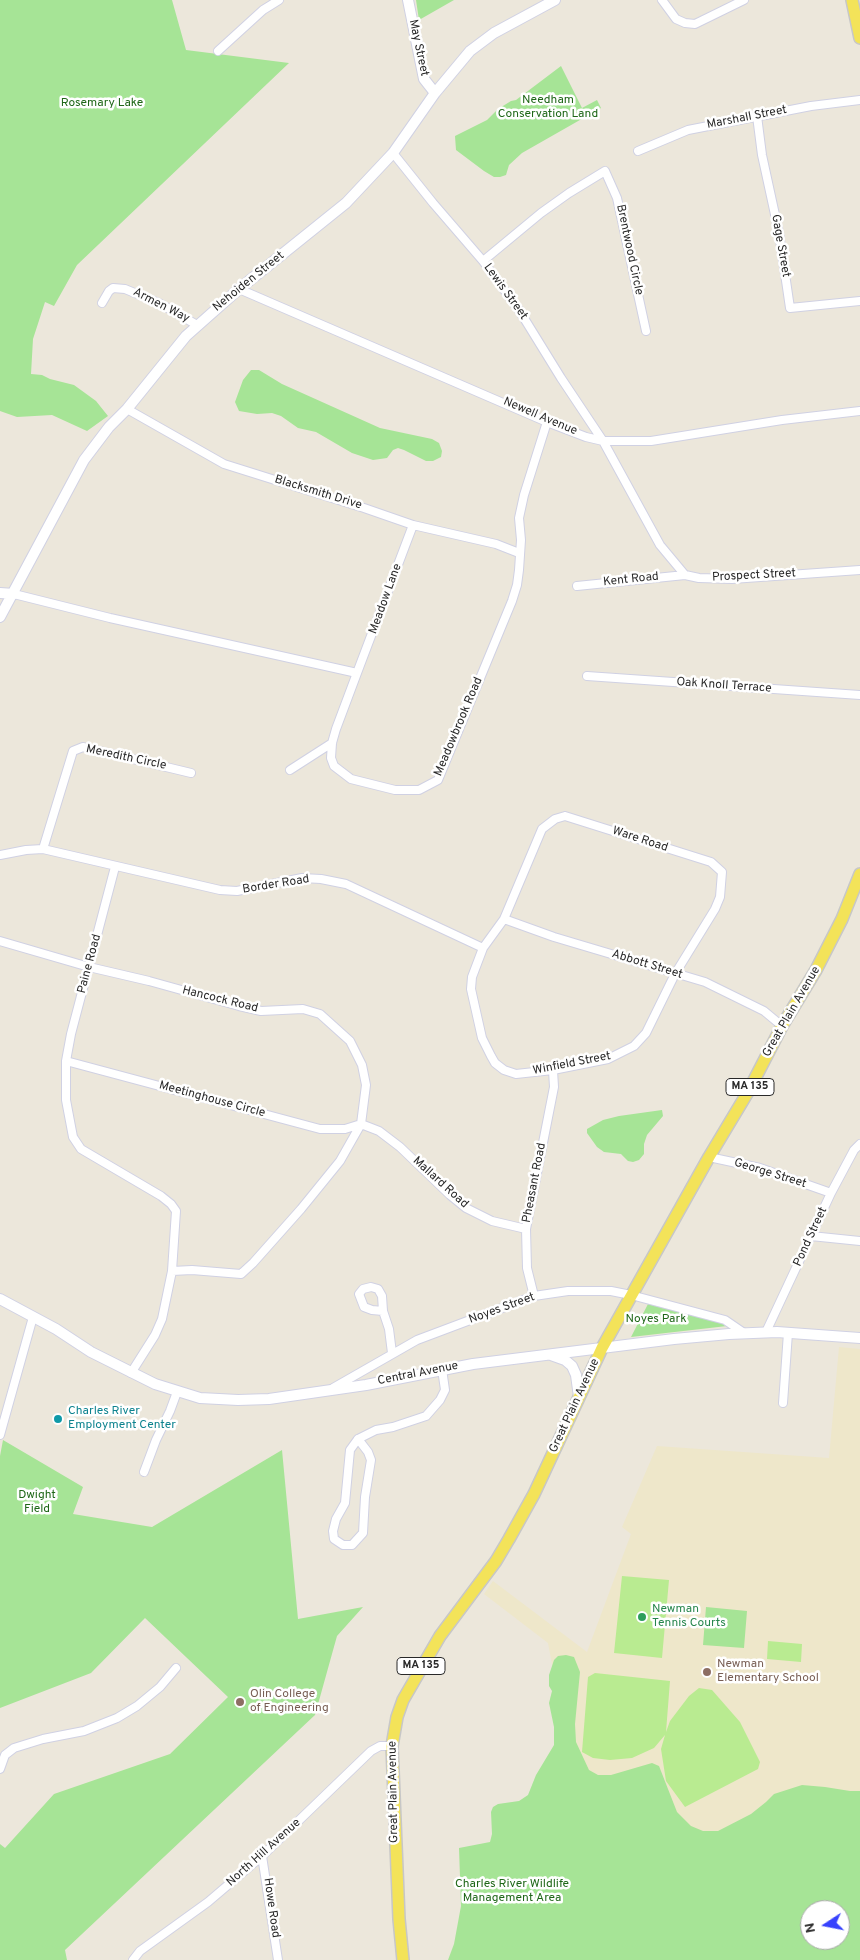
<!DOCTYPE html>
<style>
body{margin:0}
#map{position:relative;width:860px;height:1960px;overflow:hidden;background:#ece7db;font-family:Overpass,sans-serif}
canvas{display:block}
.north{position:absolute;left:800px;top:1900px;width:50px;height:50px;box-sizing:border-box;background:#fff;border:1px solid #a9a9a9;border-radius:50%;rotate:259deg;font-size:14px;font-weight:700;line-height:20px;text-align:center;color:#292929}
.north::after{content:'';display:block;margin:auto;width:18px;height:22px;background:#3742fd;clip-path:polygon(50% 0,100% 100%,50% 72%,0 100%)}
</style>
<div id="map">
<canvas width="860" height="1960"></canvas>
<div class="north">N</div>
</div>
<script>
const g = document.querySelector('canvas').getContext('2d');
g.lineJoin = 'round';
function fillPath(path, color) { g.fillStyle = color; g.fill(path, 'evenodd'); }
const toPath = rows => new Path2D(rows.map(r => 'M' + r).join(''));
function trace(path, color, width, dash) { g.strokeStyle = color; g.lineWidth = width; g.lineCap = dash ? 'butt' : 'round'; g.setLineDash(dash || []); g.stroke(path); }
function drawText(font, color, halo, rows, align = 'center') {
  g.font = font + ' Overpass,sans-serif'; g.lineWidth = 5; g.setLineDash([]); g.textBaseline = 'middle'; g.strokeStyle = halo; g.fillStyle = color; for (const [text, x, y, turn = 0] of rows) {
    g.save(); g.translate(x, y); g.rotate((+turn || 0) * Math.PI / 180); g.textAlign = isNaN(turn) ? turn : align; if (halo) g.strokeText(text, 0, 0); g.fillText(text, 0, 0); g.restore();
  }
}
fillPath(toPath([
 [839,1347,860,1349,860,1960,558,1960,557,1691,548,1643,484,1594,493,1581,587,1652,631,1534,622,1527,657,1446,829,1458],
 [810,1910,840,1910,840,1940,810,1940]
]), '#eee7ca');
fillPath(toPath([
 [0,0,172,0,186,50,289,63,77,265,54,306,45,302,33,339,31,374,42,375,50,379,74,385,96,401,108,416,87,431,52,415,17,417,0,411],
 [416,0,454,0,419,20],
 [561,66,582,108,597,100,601,108,522,153,509,165,506,175,500,177,494,177,484,171,456,150,455,136,487,120,498,109,511,101,516,100],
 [251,370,259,370,282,384,380,428,432,439,439,443,442,451,441,457,433,461,426,461,404,450,398,448,393,450,387,458,373,460,352,453,316,432,298,428,281,416,272,413,257,414,239,411,235,402,243,380],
 [662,1110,663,1116,647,1135,644,1144,644,1154,639,1160,633,1162,628,1161,621,1154,604,1152,597,1147,587,1133,587,1129,603,1120,619,1116],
 [648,1304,723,1323,727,1326,631,1337],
 [3,1440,83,1487,73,1514,152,1527,282,1450,298,1619,363,1607,337,1636,315,1715,65,1950,67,1960,0,1960,0,1844,5,1848,54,1794,170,1754,228,1697,145,1618,91,1673,0,1708,0,1456],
 [706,1607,747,1611,744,1648,703,1645],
 [566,1655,574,1657,580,1672,575,1724,576,1742,589,1770,598,1775,611,1775,652,1763,659,1766,677,1812,691,1826,703,1831,718,1831,751,1814,766,1802,774,1794,802,1785,825,1787,850,1791,860,1791,860,1960,448,1960,454,1944,461,1906,459,1848,490,1842,492,1834,491,1812,493,1807,498,1804,519,1801,528,1795,536,1775,554,1745,554,1727,549,1703,552,1691,549,1686,549,1675,554,1660,558,1656],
 [810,1910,840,1910,840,1940,810,1940]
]), '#a6e496');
fillPath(toPath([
 [622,1576,669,1580,662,1658,614,1653],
 [768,1641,802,1644,801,1662,767,1659],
 [595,1673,670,1681,666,1732,670,1721,689,1696,699,1688,712,1690,740,1722,760,1762,758,1769,685,1807,666,1781,661,1749,665,1735,654,1748,632,1758,610,1760,593,1758,582,1752,588,1677]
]), '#b9eb91');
const street = toPath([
 [662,0,676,19,685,23,695,24,744,0],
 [218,51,263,10,279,0],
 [757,116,762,155,779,233,790,308,860,301],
 [638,151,688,130,811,106,860,100],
 [393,153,433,203,483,261,519,310,561,378,603,441,660,545,685,575,699,578,732,579,860,570],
 [483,261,541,213,569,193,605,171,617,198,646,331],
 [239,289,547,422,586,437,603,441,651,441,782,420,860,411],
 [102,303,109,291,113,288,125,289,159,303,197,325],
 [127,409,224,464,364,508,413,525,496,544,519,553],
 [577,586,685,575],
 [14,594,110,618,357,673,336,729,332,743,331,758,334,766,351,779,395,790,419,790,438,780,512,601,517,585,519,570,521,540,519,518,524,495,547,422],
 [357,673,413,525],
 [587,676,860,695],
 [290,770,332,743],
 [565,816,711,862,722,872,720,897,715,909,675,974,646,1033,634,1046,608,1059,553,1070,516,1074,504,1070,495,1063,491,1056,482,1038,471,989,472,977,483,948,504,919,542,829,555,819,565,816],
 [43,849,73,751,83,747,191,773],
 [0,855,26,850,43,849,220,890,237,891,302,878,321,879,346,884,483,948],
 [504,919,554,937,705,982,764,1011,782,1026],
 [0,941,89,967,149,981,239,1006,261,1011,303,1009,320,1014,350,1041,362,1065,366,1085,361,1124,340,1161,301,1209,253,1263,241,1274,192,1270,172,1271,162,1319,155,1335,131,1373],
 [66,1061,71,1034,115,867],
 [361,1124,379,1131,400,1147,450,1195,466,1208,492,1221,526,1229],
 [709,1157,760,1168,831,1193],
 [811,1236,860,1241],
 [172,1271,176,1211,171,1204,161,1196,81,1149,73,1137,66,1100,66,1061,320,1129,345,1129,361,1124],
 [534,1296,527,1268,526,1229,554,1087,553,1070],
 [383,1311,382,1296,378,1289,371,1287,363,1289,359,1294,364,1307,372,1310,383,1311,389,1329,392,1353],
 [766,1332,831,1193,854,1150,860,1144],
 [333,1388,417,1340,534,1296,568,1291,611,1291,631,1295,725,1320,744,1333],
 [783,1403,788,1333],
 [0,1435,33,1317],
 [358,1439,350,1450,345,1503,336,1519,333,1531,334,1539,343,1545,352,1545,363,1533,365,1497,371,1460,368,1452,358,1439,376,1430,393,1427,426,1416,440,1400,445,1390,442,1369],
 [144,1472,156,1440,170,1411,177,1392],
 [0,1769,5,1755,14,1748,43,1739,84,1731,117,1718,137,1706,160,1687,176,1668],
 [262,1856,278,1960],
 [133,1960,140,1951,208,1902,262,1856,371,1751,380,1746,392,1746]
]);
const secondary = toPath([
 [408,0,424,79,435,93],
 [0,593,14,594],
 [0,617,84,460,109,427,127,409,186,336,239,289,346,203,393,153,435,93,470,51,494,33,555,0],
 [0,1299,56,1329,91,1352,155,1384,200,1398,238,1400,269,1399,366,1385,473,1364,674,1339,729,1334,777,1332,860,1338],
 [551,1355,565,1360,572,1366,576,1375,579,1397]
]);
const primary = toPath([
 [852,0,860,38],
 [403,1960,399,1919,392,1746,397,1717,403,1700,440,1636,496,1561,509,1539,534,1494,602,1348,709,1157,748,1092,782,1026,816,970,842,919,860,874]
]);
trace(street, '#d0d1e3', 10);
trace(secondary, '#d0d1e3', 12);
trace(primary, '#c7c7c7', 14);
trace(street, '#fff', 8);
trace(secondary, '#fff', 10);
trace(primary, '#f3e359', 11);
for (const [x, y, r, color] of [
 [58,1419,5,"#0f9aa8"],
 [642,1617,5,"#2e9e5b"],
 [707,1672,5,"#8d6e63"],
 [240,1702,5,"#8d6e63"]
]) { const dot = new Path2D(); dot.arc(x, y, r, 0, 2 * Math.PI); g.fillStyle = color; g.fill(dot); trace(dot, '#fff', 2); }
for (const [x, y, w] of [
 [750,1087,48],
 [421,1666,48]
]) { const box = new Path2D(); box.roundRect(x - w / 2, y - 8.5, w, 17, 4); g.fillStyle = '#fff'; g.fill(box); trace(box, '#292929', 1); }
drawText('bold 11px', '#292929', null, [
 ["MA 135",750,1087],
 ["MA 135",421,1666]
]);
drawText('12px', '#292929', '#fff', [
 ["May Street",418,48,78],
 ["Marshall Street",747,118,-11],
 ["Gage Street",780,246,80],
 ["Brentwood Circle",629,250,78],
 ["Nehoiden Street",249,282,-39],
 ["Lewis Street",505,292,54],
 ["Armen Way",161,306,27],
 ["Newell Avenue",540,417,23],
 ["Blacksmith Drive",318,493,17],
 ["Prospect Street",754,576,-3],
 ["Kent Road",631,580,-6],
 ["Meadow Lane",386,599,-70],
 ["Oak Knoll Terrace",724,686,4],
 ["Meadowbrook Road",459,727,-67],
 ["Meredith Circle",126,758,12],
 ["Ware Road",640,840,18],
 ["Border Road",276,885,-9],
 ["Paine Road",90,964,-75],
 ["Abbott Street",647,965,17],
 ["Hancock Road",220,1000,14],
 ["Great Plain Avenue",792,1012,-60],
 ["Winfield Street",572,1064,-11],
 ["Meetinghouse Circle",212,1100,15],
 ["George Street",770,1174,17],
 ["Mallard Road",440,1183,42],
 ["Pheasant Road",535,1183,-79],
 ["Pond Street",811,1237,-65],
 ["Noyes Street",502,1309,-20],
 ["Central Avenue",418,1374,-11],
 ["Great Plain Avenue",575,1406,-65],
 ["Great Plain Avenue",394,1792,-91],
 ["North Hill Avenue",264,1853,-42],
 ["Howe Road",271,1908,82]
]);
drawText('12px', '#1f6718', '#fff', [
 ["Needham",548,101],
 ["Conservation Land",548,115],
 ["Rosemary Lake",102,104],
 ["Noyes Park",656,1320],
 ["Dwight",37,1496],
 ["Field",37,1510],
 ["Charles River Wildlife",512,1885],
 ["Management Area",512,1899]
]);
drawText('12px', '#0d838f', '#fff', [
 ["Charles River",68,1412],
 ["Employment Center",68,1426]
], 'left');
drawText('12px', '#27864d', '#fff', [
 ["Newman",652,1610],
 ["Tennis Courts",652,1624]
], 'left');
drawText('12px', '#785e54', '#fff', [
 ["Newman",717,1665],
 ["Elementary School",717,1679],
 ["Olin College",250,1695],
 ["of Engineering",250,1709]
], 'left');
</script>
